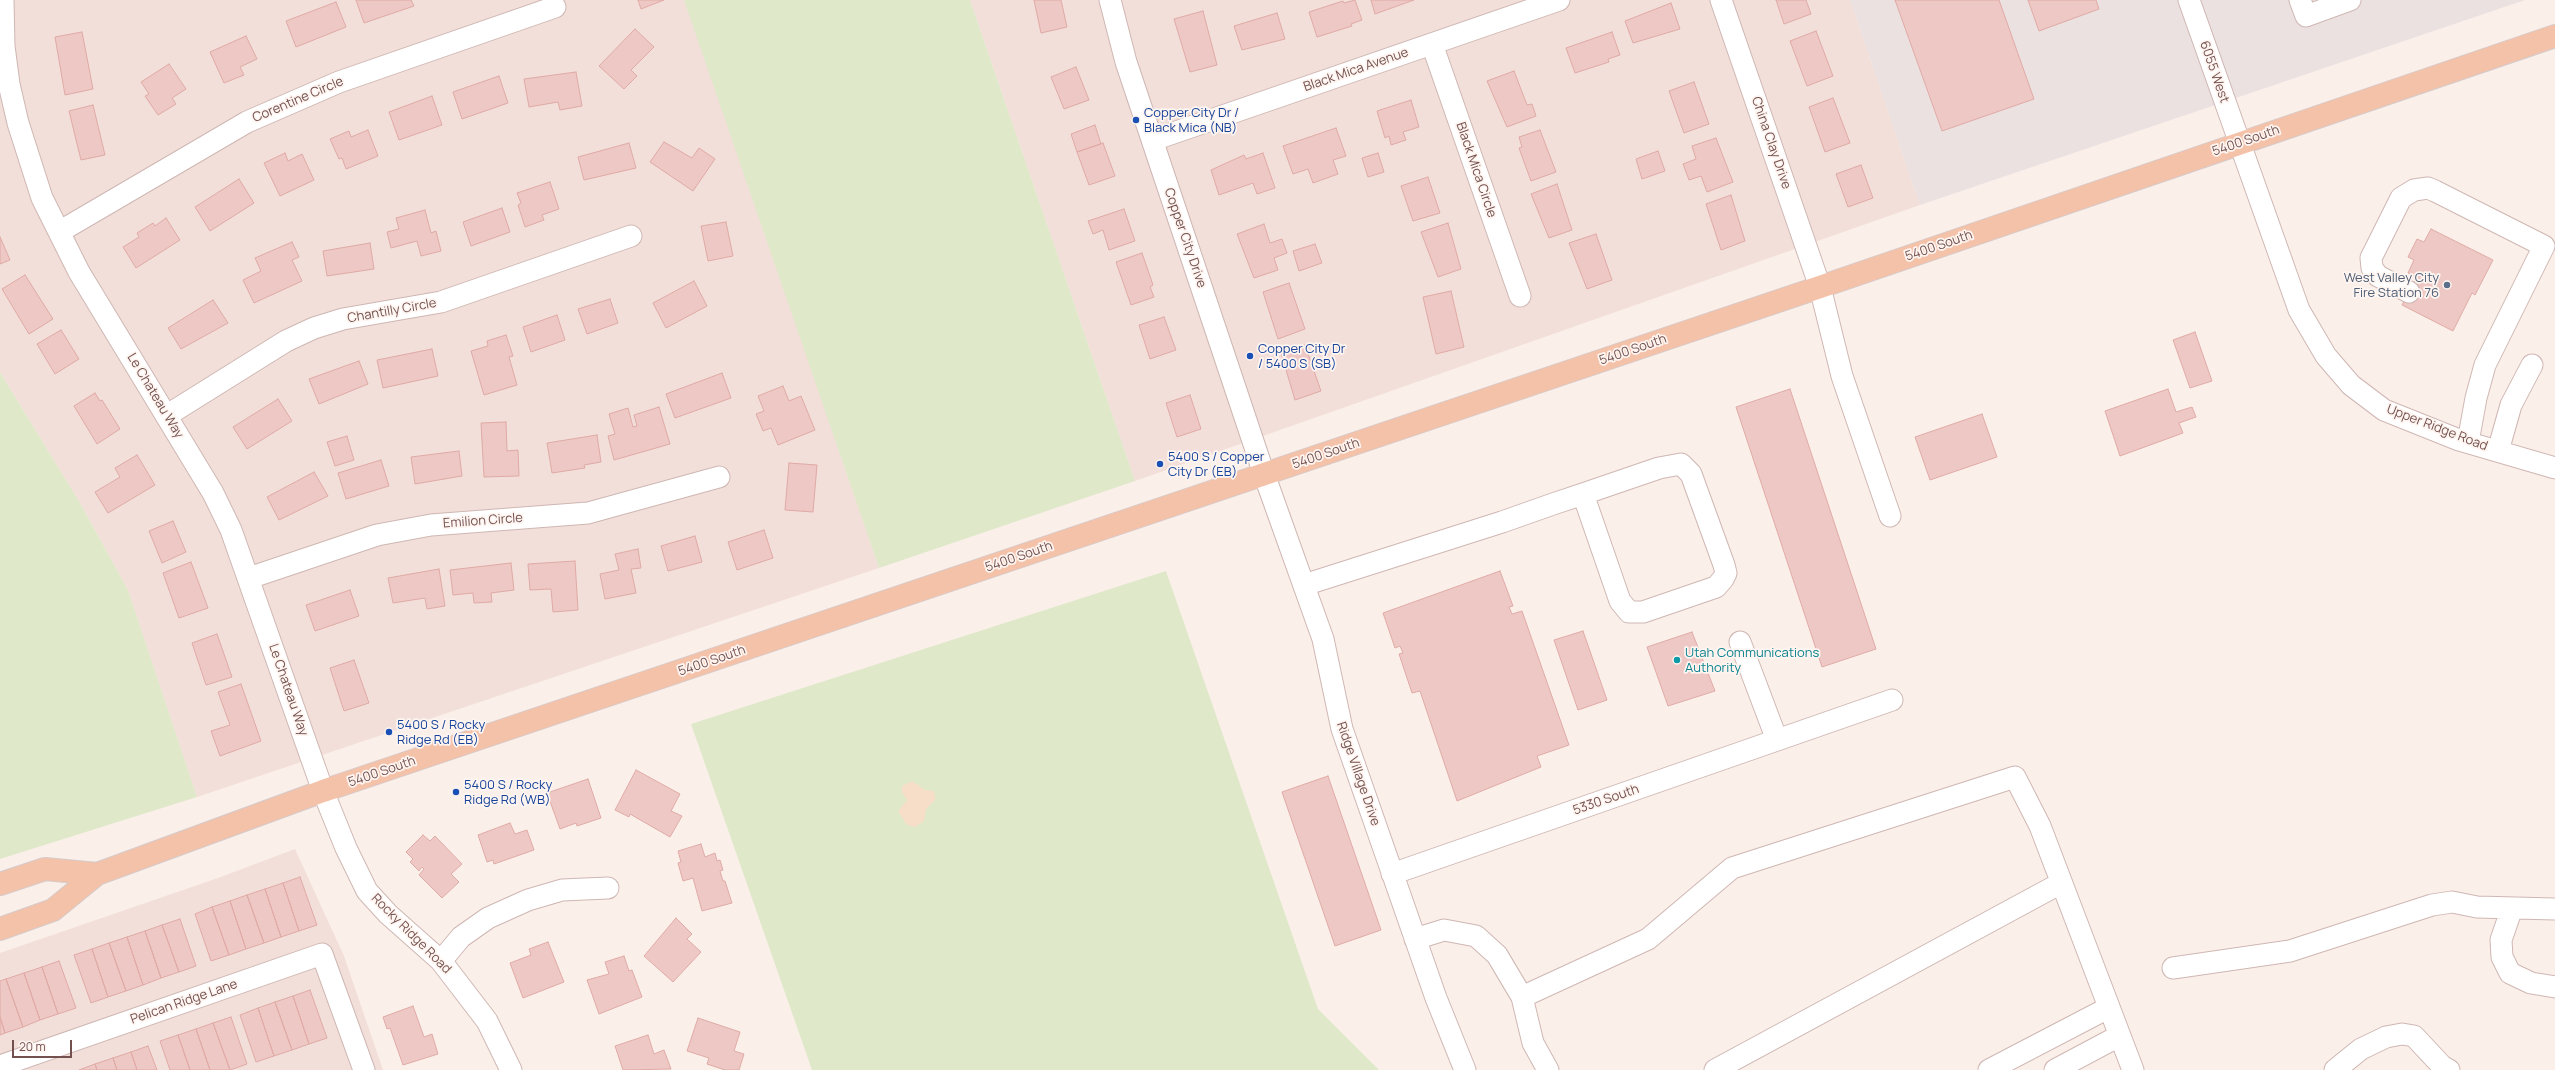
<!DOCTYPE html>
<style>
body{margin:0}
#map{position:relative;width:2555px;height:1070px;overflow:hidden;background:#fbefea;font-family:Manrope,sans-serif}
canvas{display:block}
.scale{position:absolute;left:12px;top:1040px;width:60px;height:18px;box-sizing:border-box;border:2px solid #74514f;border-top:0;padding-left:5px;font-size:12px;line-height:14px;white-space:nowrap;color:#74514f;-webkit-text-stroke:3px #fef5f1;paint-order:stroke}
</style>
<div id="map">
<canvas width="2555" height="1070"></canvas>
<div class="scale">20 m</div>
</div>
<script>
const g = document.querySelector('canvas').getContext('2d');
g.lineJoin = 'round';
function fillPath(path, color) { g.fillStyle = color; g.fill(path, 'evenodd'); }
const toPath = rows => new Path2D(rows.map(r => 'M' + r).join(''));
function trace(path, color, width, dash) { g.strokeStyle = color; g.lineWidth = width; g.lineCap = dash ? 'butt' : 'round'; g.setLineDash(dash || []); g.stroke(path); }
function drawText(font, color, halo, rows, align = 'center') {
  g.font = font + ' Manrope,sans-serif'; g.lineWidth = 3.5; g.setLineDash([]); g.textBaseline = 'middle'; g.strokeStyle = halo; g.fillStyle = color; for (const [text, x, y, turn = 0] of rows) {
    g.save(); g.translate(x, y); g.rotate((+turn || 0) * Math.PI / 180); g.textAlign = isNaN(turn) ? turn : align; if (halo) g.strokeText(text, 0, 0); g.fillText(text, 0, 0); g.restore();
  }
}
fillPath(toPath([
 [0,0,686,0,879,568,197,797,128,590,80,503,0,372],
 [970,0,1850,0,1920,205,1135,481],
 [295,849,344,956,383,1070,0,1070,0,953,218,878]
]), '#f2dfd9');
fillPath(toPath([
 [1850,0,2525,0,1920,205]
]), '#ebe1e0');
fillPath(toPath([
 [684,0,970,0,1135,481,879,568],
 [0,372,80,503,128,590,197,797,0,859],
 [1166,571,1318,1009,1379,1070,812,1070,691,724]
]), '#dfe8c9');
fillPath(toPath([
 [912,781,925,790,934,791,935,795,935,800,926,809,924,821,915,827,907,825,898,811,907,800,902,792,902,786]
]), '#f7dec8');
const building = toPath([
 [356,0,411,0,414,6,364,23,356,0],
 [638,0,664,0,641,9,638,0],
 [1034,0,1061,0,1067,27,1041,33,1034,0],
 [1355,0,1362,20,1351,24,1352,26,1317,37,1309,12,1343,1,1344,3,1355,0],
 [1371,0,1414,0,1375,14,1371,0],
 [1776,0,1806,0,1811,14,1784,24,1776,0],
 [1895,0,1999,0,2034,99,1942,131,1895,0],
 [2028,0,2096,0,2099,9,2039,31,2028,0],
 [336,2,346,27,296,47,286,21,336,2],
 [1671,3,1680,29,1633,43,1625,21,1671,3],
 [1203,11,1217,65,1190,72,1174,19,1203,11],
 [1277,13,1285,39,1242,50,1234,26,1277,13],
 [635,29,654,47,631,70,637,76,624,89,599,66,635,29],
 [1816,31,1833,76,1807,86,1790,41,1816,31],
 [82,32,93,89,65,95,55,37,82,32],
 [1612,32,1620,55,1608,59,1609,62,1575,73,1566,48,1612,32],
 [246,36,257,59,240,67,244,75,224,83,210,52,246,36],
 [169,64,186,89,172,98,176,104,158,115,145,96,149,94,141,82,169,64],
 [1076,67,1089,100,1064,109,1051,77,1076,67],
 [1514,71,1527,105,1532,104,1536,116,1507,127,1487,81,1514,71],
 [576,72,582,106,560,110,558,102,529,107,524,79,576,72],
 [499,76,508,103,462,119,453,92,499,76],
 [1694,82,1709,124,1684,133,1669,91,1694,82],
 [432,96,442,125,399,140,389,112,432,96],
 [1833,98,1850,143,1825,152,1809,107,1833,98],
 [1411,100,1419,127,1403,132,1406,140,1391,145,1389,136,1385,138,1377,111,1411,100],
 [93,105,105,155,81,160,69,111,93,105],
 [1095,125,1101,144,1077,152,1071,134,1095,125],
 [1336,128,1346,156,1333,160,1338,174,1313,183,1308,169,1293,174,1283,146,1336,128],
 [368,130,378,156,346,169,342,158,339,159,330,139,349,131,351,137,368,130],
 [1540,130,1556,172,1531,181,1519,148,1522,147,1519,137,1540,130],
 [1716,138,1733,182,1707,192,1701,176,1689,180,1683,164,1696,159,1692,146,1716,138],
 [664,142,692,158,699,148,715,159,693,191,650,162,664,142],
 [629,143,636,168,584,180,578,157,629,143],
 [1103,143,1115,176,1089,185,1077,152,1103,143],
 [1658,151,1665,171,1642,179,1636,159,1658,151],
 [285,153,288,161,302,154,314,180,280,196,264,163,285,153],
 [1263,153,1275,188,1257,194,1253,183,1219,195,1211,170,1244,155,1246,159,1263,153],
 [1378,153,1384,172,1368,177,1362,158,1378,153],
 [1861,165,1873,198,1848,207,1836,174,1861,165],
 [1428,177,1440,213,1413,221,1401,186,1428,177],
 [239,179,254,203,210,231,195,207,239,179],
 [550,182,559,209,542,215,544,220,525,227,518,205,521,203,517,193,550,182],
 [1557,184,1572,230,1549,238,1531,194,1557,184],
 [1731,195,1745,241,1721,250,1706,204,1731,195],
 [502,208,510,232,471,246,463,222,502,208],
 [1124,209,1135,241,1109,250,1103,230,1093,234,1088,221,1124,209],
 [425,210,431,233,436,231,441,251,421,256,417,241,391,248,387,232,399,229,396,218,425,210],
 [166,218,180,240,136,268,123,247,139,237,137,233,153,223,155,226,166,218],
 [726,222,733,256,708,261,701,226,726,222],
 [1448,223,1461,269,1438,277,1421,232,1448,223],
 [1264,224,1270,243,1282,239,1287,253,1274,258,1278,270,1254,278,1237,234,1264,224],
 [2431,229,2493,260,2475,295,2472,293,2453,331,2402,305,2417,277,2408,273,2414,260,2408,257,2417,239,2424,242,2431,229],
 [1596,234,1612,280,1587,289,1569,243,1596,234],
 [0,237,10,260,0,264,0,237],
 [292,242,299,257,292,260,302,281,254,303,243,280,261,271,255,258,292,242],
 [370,243,374,269,327,276,323,251,370,243],
 [1315,244,1322,263,1299,271,1293,251,1315,244],
 [1142,253,1153,285,1150,287,1154,297,1131,305,1116,262,1142,253],
 [25,275,53,319,29,334,2,289,25,275],
 [694,281,707,306,666,328,653,303,694,281],
 [1289,283,1305,329,1278,339,1263,292,1289,283],
 [1451,291,1464,347,1436,354,1423,297,1451,291],
 [610,299,618,323,587,334,578,309,610,299],
 [213,300,228,323,181,349,168,328,213,300],
 [557,315,565,340,531,352,523,327,557,315],
 [1164,317,1176,350,1150,359,1139,325,1164,317],
 [61,330,79,359,55,374,37,344,61,330],
 [2195,332,2212,381,2190,388,2173,340,2195,332],
 [506,335,513,356,509,357,517,385,484,395,471,351,488,346,487,341,506,335],
 [1305,345,1321,391,1295,400,1281,353,1305,345],
 [432,349,438,376,383,388,377,360,432,349],
 [359,361,368,384,319,404,309,379,359,361],
 [722,373,731,398,675,418,666,394,722,373],
 [783,386,789,401,801,396,815,430,778,445,771,428,763,431,756,414,764,411,758,396,783,386],
 [1790,389,1876,649,1822,667,1736,407,1790,389],
 [2168,389,2176,412,2192,407,2196,417,2179,423,2183,433,2120,456,2105,411,2168,389],
 [95,393,100,401,102,400,120,429,97,444,74,406,95,393],
 [1190,395,1201,429,1177,437,1166,403,1190,395],
 [278,399,292,421,247,449,233,427,278,399],
 [659,407,670,444,614,460,608,436,615,434,609,414,628,408,633,427,637,426,634,415,659,407],
 [1982,414,1997,457,1930,480,1915,437,1982,414],
 [506,422,507,451,518,450,519,476,484,477,481,423,506,422],
 [597,435,601,462,584,465,585,468,552,473,547,443,597,435],
 [347,436,354,460,335,466,327,442,347,436],
 [459,451,462,476,415,484,411,457,459,451],
 [137,455,155,485,108,513,95,492,120,477,115,468,137,455],
 [381,460,389,486,346,499,338,473,381,460],
 [789,463,817,465,813,512,785,510,789,463],
 [314,472,328,496,279,520,267,497,314,472],
 [173,521,186,552,162,563,149,531,173,521],
 [764,530,773,558,737,570,728,542,764,530],
 [695,536,702,562,668,571,661,546,695,536],
 [638,549,641,568,631,569,636,593,605,599,600,574,619,570,615,554,638,549],
 [575,561,578,610,553,612,551,589,530,590,528,564,575,561],
 [191,562,208,608,179,618,163,573,191,562],
 [511,563,514,590,491,593,492,602,474,603,473,593,453,595,450,570,511,563],
 [439,569,445,606,427,609,425,598,393,603,388,578,439,569],
 [1500,571,1513,606,1509,607,1512,614,1522,611,1569,745,1537,756,1541,767,1457,801,1420,691,1412,693,1399,654,1403,653,1400,646,1395,648,1383,613,1500,571],
 [350,590,359,616,315,631,306,605,350,590],
 [1583,631,1607,700,1578,710,1554,640,1583,631],
 [1692,632,1715,691,1668,706,1647,647,1692,632],
 [217,634,232,677,206,685,192,643,217,634],
 [354,660,369,703,344,711,330,668,354,660],
 [241,684,261,741,220,756,211,731,230,725,218,692,241,684],
 [636,770,680,794,671,811,682,816,670,837,630,814,629,817,615,810,636,770],
 [1328,776,1381,930,1335,946,1282,792,1328,776],
 [588,779,601,818,577,826,576,823,560,829,547,793,588,779],
 [510,823,515,834,527,830,534,850,494,864,493,860,487,862,478,835,510,823],
 [423,835,430,841,435,836,462,864,451,874,459,882,442,898,419,875,424,869,422,867,419,871,410,862,413,859,406,852,423,835],
 [701,844,705,857,715,853,717,861,720,860,723,870,720,871,723,881,725,881,732,903,702,911,693,878,683,881,678,863,681,862,678,851,701,844],
 [300,877,317,925,299,931,283,883,300,877],
 [283,883,299,931,281,937,265,889,283,883],
 [265,889,281,937,264,943,247,895,265,889],
 [247,895,264,943,246,949,230,901,247,895],
 [230,901,246,949,229,955,212,907,230,901],
 [212,907,229,955,211,961,195,914,212,907],
 [676,918,692,934,687,939,701,952,673,982,644,956,676,918],
 [180,919,196,966,179,972,162,925,180,919],
 [162,925,179,972,161,978,145,931,162,925],
 [145,931,161,978,143,985,127,937,145,931],
 [127,937,143,985,126,991,109,943,127,937],
 [548,942,564,982,523,998,510,963,531,955,529,949,548,942],
 [109,943,126,991,108,997,92,949,109,943],
 [92,949,108,997,91,1003,74,955,92,949],
 [624,956,629,971,632,970,642,997,599,1014,587,980,609,974,605,962,624,956],
 [59,961,76,1008,58,1014,42,967,59,961],
 [42,967,58,1014,40,1020,24,973,42,967],
 [24,973,40,1020,23,1027,6,979,24,973],
 [6,979,23,1027,5,1033,0,1017,0,981,6,979],
 [310,990,327,1038,309,1044,293,996,310,990],
 [293,996,309,1044,292,1050,275,1002,293,996],
 [275,1002,292,1050,274,1056,258,1008,275,1002],
 [413,1006,424,1037,432,1034,438,1054,403,1065,390,1028,387,1029,383,1017,413,1006],
 [258,1008,274,1056,256,1062,240,1015,258,1008],
 [0,1017,5,1033,0,1035,0,1017],
 [231,1017,247,1064,230,1070,213,1023,231,1017],
 [698,1018,740,1032,734,1051,744,1054,739,1070,725,1070,707,1064,709,1058,687,1051,698,1018],
 [213,1023,230,1070,210,1070,196,1029,213,1023],
 [196,1029,210,1070,190,1070,178,1035,196,1029],
 [178,1035,190,1070,170,1070,160,1041,178,1035],
 [648,1035,654,1054,664,1050,671,1069,623,1070,615,1046,648,1035],
 [148,1046,157,1070,137,1070,131,1052,148,1046],
 [131,1052,137,1070,117,1070,113,1058,131,1052],
 [113,1058,117,1070,97,1070,95,1064,113,1058],
 [95,1064,97,1070,79,1070,95,1064]
]);
fillPath(building, '#eec8c4');
trace(building, '#e0aaa6', 1);
const minor = toPath([
 [3,0,4,46,9,84,18,123,42,198,79,272,213,493,231,530,323,791,346,848,367,891,388,914,441,961,487,1021,511,1070],
 [1110,0,1126,62,1264,474,1323,639,1342,729,1436,998,1465,1070],
 [1721,0,1820,287,1842,376,1890,516],
 [2189,0,2299,310,2326,356,2351,385,2384,410,2459,440,2555,468],
 [2300,0,2306,16,2350,0],
 [1432,44,1520,296],
 [1153,140,1559,0],
 [59,232,247,122,339,82,555,7],
 [2409,292,2378,276,2372,268,2371,258,2401,198,2414,190,2428,188,2435,191,2544,246,2485,365,2476,398,2468,442],
 [166,416,286,341,314,328,343,319,441,302,631,236],
 [2498,451,2511,405,2532,365],
 [249,578,377,535,431,525,588,513,719,477],
 [1304,585,1502,522,1553,504,1583,494,1659,468,1681,464,1691,474,1724,565,1726,573,1723,579,1716,587,1643,612,1629,612,1620,601,1583,494],
 [1740,642,1777,740],
 [1392,874,1892,700],
 [2512,908,2501,940,2502,957,2510,973,2531,983,2555,987],
 [1415,939,1444,930,1476,936,1497,955,1522,997],
 [441,961,461,937,488,918,528,900,562,890,608,888],
 [2173,968,2290,951,2432,905,2452,902,2477,907,2555,909],
 [0,1066,322,954,364,1070],
 [1548,1070,1533,1043,1522,997,1648,939,1732,868,2015,777,2040,826,2133,1070],
 [1715,1070,2061,883],
 [1989,1070,2108,1008],
 [2055,1070,2119,1036],
 [2335,1070,2361,1049,2386,1037,2402,1034,2414,1036,2442,1066,2449,1070]
]);
const major = toPath([
 [0,884,45,869,97,874],
 [0,929,53,910,97,874,323,791,1820,287,2555,36]
]);
trace(minor, '#cfb7b3', 23);
trace(major, '#d5cbca', 24);
trace(minor, '#fff', 21);
trace(major, '#f4c1a9', 22);
for (const [x, y, r, color] of [
 [1136,120,4,"#1a4fb4"],
 [2447,285,4,"#5c6f8a"],
 [1250,356,4,"#1a4fb4"],
 [1160,464,4,"#1a4fb4"],
 [1677,660,4,"#0f9aa8"],
 [389,732,4,"#1a4fb4"],
 [456,792,4,"#1a4fb4"]
]) { const dot = new Path2D(); dot.arc(x, y, r, 0, 2 * Math.PI); g.fillStyle = color; g.fill(dot); trace(dot, '#fef5f1', 1.5); }
drawText('13px', '#74514f', '#fef5f1', [
 ["Black Mica Avenue",1356,70,-19],
 ["6055 West",2214,72,71],
 ["Corentine Circle",298,100,-23],
 ["5400 South",2246,141,-19],
 ["China Clay Drive",1771,143,71],
 ["Black Mica Circle",1476,170,71],
 ["Copper City Drive",1185,238,71],
 ["5400 South",1939,246,-19],
 ["Chantilly Circle",392,311,-10],
 ["5400 South",1633,350,-19],
 ["Le Chateau Way",155,396,59],
 ["Upper Ridge Road",2437,428,21],
 ["5400 South",1326,454,-19],
 ["Emilion Circle",483,521,-4],
 ["5400 South",1019,557,-19],
 ["5400 South",712,661,-19],
 ["Le Chateau Way",288,690,71],
 ["5400 South",382,772,-19],
 ["Ridge Village Drive",1358,774,71],
 ["5330 South",1606,800,-19],
 ["Rocky Ridge Road",411,934,45],
 ["Pelican Ridge Lane",184,1002,-19]
]);
drawText('13px', '#164399', '#fef5f1', [
 ["Copper City Dr /",1144,113],
 ["Black Mica (NB)",1144,128],
 ["Copper City Dr",1258,349],
 ["/ 5400 S (SB)",1258,364],
 ["5400 S / Copper",1168,457],
 ["City Dr (EB)",1168,472],
 ["5400 S / Rocky",397,725],
 ["Ridge Rd (EB)",397,740],
 ["5400 S / Rocky",464,785],
 ["Ridge Rd (WB)",464,800]
], 'left');
drawText('13px', '#4e5e75', '#fef5f1', [
 ["West Valley City",2439,278],
 ["Fire Station 76",2439,293]
], 'right');
drawText('13px', '#0d838f', '#fef5f1', [
 ["Utah Communications",1685,653],
 ["Authority",1685,668]
], 'left');
</script>
